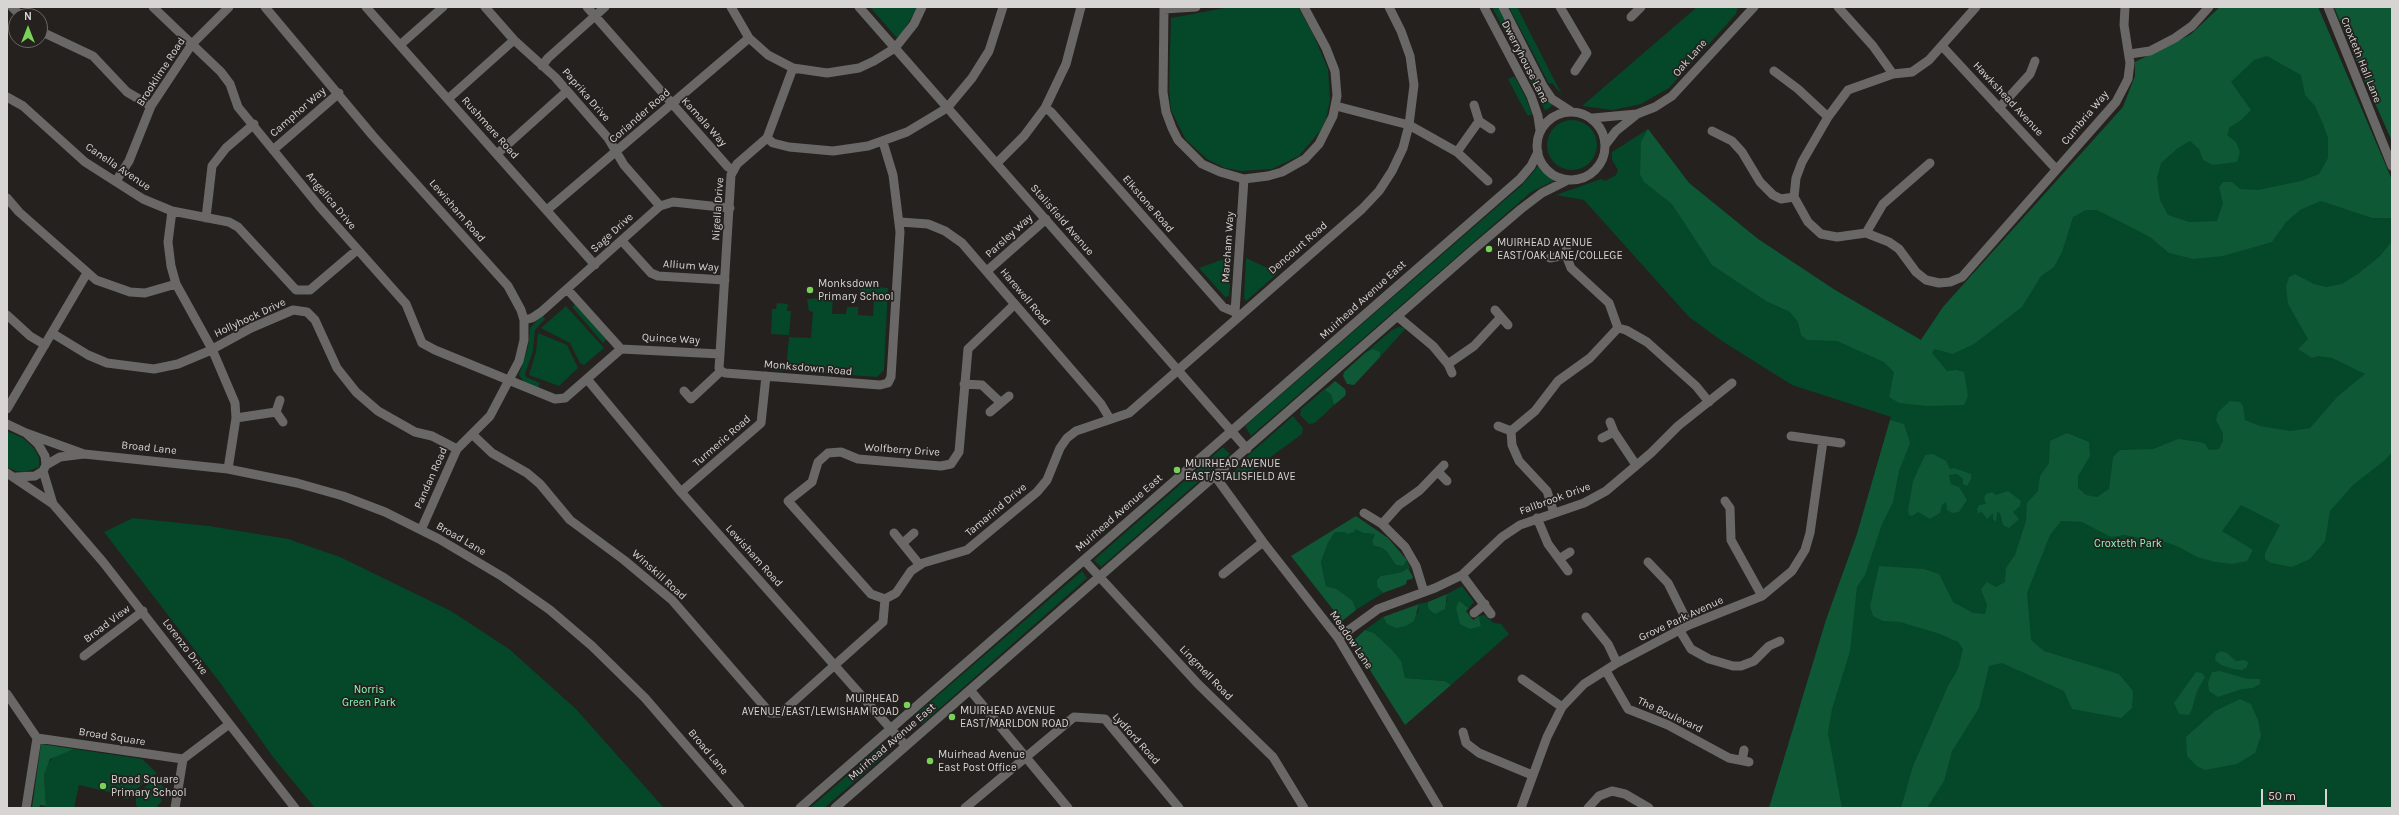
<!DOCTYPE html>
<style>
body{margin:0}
#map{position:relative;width:2399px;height:815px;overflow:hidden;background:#24211f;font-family:Karla,sans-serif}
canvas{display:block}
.frame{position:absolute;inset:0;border:8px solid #d6d5d3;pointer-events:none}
.north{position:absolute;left:8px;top:8px;width:40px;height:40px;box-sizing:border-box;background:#24211f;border:1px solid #6b6967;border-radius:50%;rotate:0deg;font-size:11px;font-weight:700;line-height:16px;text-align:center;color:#d6d5d3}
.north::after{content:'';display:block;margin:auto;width:14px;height:18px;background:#78d158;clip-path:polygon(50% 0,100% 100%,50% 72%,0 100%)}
.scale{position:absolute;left:2261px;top:789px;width:66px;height:18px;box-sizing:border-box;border:2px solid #d6d5d3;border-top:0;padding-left:5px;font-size:12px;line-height:14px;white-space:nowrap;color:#d6d5d3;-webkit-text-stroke:3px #24211f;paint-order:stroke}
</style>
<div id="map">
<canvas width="2399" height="815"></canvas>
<div class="frame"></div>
<div class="north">N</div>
<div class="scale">50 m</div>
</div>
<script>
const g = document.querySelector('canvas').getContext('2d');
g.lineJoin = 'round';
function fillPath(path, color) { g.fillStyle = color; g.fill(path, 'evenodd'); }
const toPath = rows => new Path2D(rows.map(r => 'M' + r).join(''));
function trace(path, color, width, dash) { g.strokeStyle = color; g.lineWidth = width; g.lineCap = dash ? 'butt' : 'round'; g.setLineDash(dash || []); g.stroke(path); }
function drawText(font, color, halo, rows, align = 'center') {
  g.font = font + ' Karla,sans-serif'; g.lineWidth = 3.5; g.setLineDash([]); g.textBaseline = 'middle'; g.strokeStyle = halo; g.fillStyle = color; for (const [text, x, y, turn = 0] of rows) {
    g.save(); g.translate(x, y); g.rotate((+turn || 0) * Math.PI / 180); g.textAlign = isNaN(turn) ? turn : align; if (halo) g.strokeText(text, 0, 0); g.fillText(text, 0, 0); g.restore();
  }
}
fillPath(toPath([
 [870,7,918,7,900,36,896,37],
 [1230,7,1298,7,1313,34,1328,69,1330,100,1326,119,1320,131,1299,156,1272,169,1241,171,1225,168,1207,159,1186,140,1171,110,1169,89,1171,18],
 [1492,7,1498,7,1543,94,1553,105,1548,109,1545,110],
 [1509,7,1517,7,1562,95,1552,83,1549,84],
 [1697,7,1738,7,1736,14,1669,88,1641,104,1613,110,1582,106],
 [2220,7,2318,7,2392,180,2392,808,1769,808,1826,620,1857,534,1891,417,1792,385,1722,341,1689,317,1584,200,1556,195,1601,179,1605,181,1616,175,1618,170,1612,160,1612,152,1648,129,1689,183,1758,239,1835,290,1921,340,1943,307,2123,107,2135,76,2135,62,2190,35],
 [1513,77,1515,77,1526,98,1532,114,1528,116,1519,100,1508,79],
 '1547 145a25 25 0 1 1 50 0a25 25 0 1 1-50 0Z',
 [1539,165,1547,175,1555,180,1531,192,1251,436,1245,426,1522,185],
 [1232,256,1229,296,1225,297,1199,268],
 [1246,258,1278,273,1246,301,1244,298],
 [860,286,888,288,884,370,877,377,774,370,774,368,786,368,789,337,811,338,813,312,809,311,807,299,833,297,832,314,846,314,847,307,858,307,858,315,873,316,874,299,859,298],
 [576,303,607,339,603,343,572,307],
 [777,303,788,304,787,311,791,311,789,335,771,334,772,309,776,309],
 [566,306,604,348,584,365,580,363,570,343,541,328],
 [542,315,545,319,535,330,533,351,525,374,526,377,540,383,538,388,524,382,519,375,528,347,530,328],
 [1399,327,1406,328,1380,357,1380,352,1365,353,1392,330],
 [538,333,567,345,578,368,559,386,529,375,536,352],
 [1327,387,1326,391,1331,394,1334,405,1315,423,1309,424,1300,415,1301,409],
 [1293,416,1303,428,1302,434,1253,470,1239,478,1233,477,1233,472,1246,461,1245,458],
 [7,431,23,438,34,448,39,458,39,467,25,472,16,471,7,467],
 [1223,447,1230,454,1101,567,1094,560],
 [133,518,209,526,288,539,340,557,451,611,509,649,576,709,664,808,315,808,273,757,221,684,104,532],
 [1355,529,1363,533,1376,534,1372,538,1375,547,1382,548,1387,552,1396,565,1403,566,1407,560,1411,570,1408,568,1402,572,1381,576,1377,585,1383,593,1356,610,1353,601,1337,589,1326,586,1321,562,1328,543,1335,532],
 [1082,571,1087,578,922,724,914,716],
 [1462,586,1474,602,1469,608,1465,604,1460,624,1481,626,1479,616,1484,615,1494,623,1501,624,1509,634,1451,685,1445,681,1405,678,1381,640,1374,633,1365,630,1383,617,1385,621,1418,613,1419,604,1428,602,1428,605,1447,602,1447,594],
 [881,746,888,753,824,808,810,808],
 [74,749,142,759,157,773,141,785,133,796,127,799,117,794,79,785,74,808,46,808,44,775,47,765,54,756],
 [157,778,166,791,159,796,162,801,157,806,159,808,139,808,136,805,136,798,146,786]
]), '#044729');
fillPath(toPath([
 [2220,7,2318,7,2392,180,2392,218,2372,218,2321,201,2300,210,2286,222,2272,242,2223,256,2193,259,2169,253,2150,237,2109,216,2097,210,2086,210,2073,217,2062,252,2054,267,2041,276,2022,307,1974,344,1953,354,1934,349,1932,353,1947,371,1956,370,1964,372,1968,396,1964,405,1927,406,1899,403,1889,397,1894,372,1884,362,1837,341,1807,340,1801,335,1798,322,1790,312,1766,301,1712,265,1672,204,1644,182,1640,174,1641,142,1648,129,1689,183,1758,239,1835,290,1921,340,1943,307,2123,107,2135,76,2135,62,2190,35],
 [2267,56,2301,75,2305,95,2315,106,2323,124,2328,138,2328,158,2319,174,2301,181,2258,190,2240,189,2232,182,2223,182,2219,187,2223,203,2217,221,2189,222,2168,215,2160,200,2157,178,2161,163,2178,148,2190,141,2199,149,2203,160,2213,165,2237,162,2240,152,2236,142,2227,135,2230,127,2240,121,2251,110,2231,82,2254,60],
 [2334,7,2392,7,2392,141,2365,81],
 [2392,241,2392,452,2385,460,2353,485,2330,511,2325,541,2310,559,2292,567,2271,563,2265,559,2265,553,2280,525,2241,505,2222,531,2253,550,2247,561,2232,564,2215,562,2197,557,2177,546,2162,541,2144,541,2136,537,2124,535,2111,537,2082,522,2061,521,2050,535,2027,593,2031,640,2044,651,2119,674,2133,691,2132,708,2121,718,2072,709,2064,691,2002,663,1989,666,1979,708,1952,751,1944,781,1927,808,1901,808,1913,766,1948,686,1958,669,1963,649,1958,642,1940,634,1900,622,1883,621,1873,616,1870,606,1879,566,1924,569,1939,574,1953,602,1973,613,1985,614,1987,605,1981,589,1987,582,1996,587,2005,582,2006,568,2015,555,2026,521,2027,503,2038,491,2040,476,2049,463,2050,441,2067,433,2089,442,2090,456,2078,476,2078,488,2086,495,2097,497,2109,489,2113,457,2120,450,2153,449,2178,439,2200,442,2205,444,2209,450,2219,449,2223,441,2223,433,2216,420,2218,412,2230,401,2240,402,2243,406,2245,420,2260,426,2290,431,2310,428,2338,396,2365,374,2332,358,2318,356,2312,358,2298,349,2308,339,2288,304,2286,286,2289,277,2295,274,2314,284,2326,287,2342,284,2359,273,2380,256],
 [1373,349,1380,352,1380,357,1354,385,1347,384,1343,376,1344,372,1365,353],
 [1335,381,1345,389,1346,392,1345,396,1334,405,1331,394,1326,391,1326,389],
 [1890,420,1904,424,1910,443,1899,471,1893,502,1882,524,1865,575,1857,587,1850,651,1832,709,1828,733,1842,808,1769,808,1826,620,1857,534],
 [1933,454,1946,461,1950,469,1954,468,1971,474,1971,479,1967,486,1963,484,1963,479,1957,474,1949,475,1951,484,1959,487,1967,500,1959,512,1952,513,1947,510,1946,502,1942,505,1940,513,1930,519,1918,512,1912,516,1909,515,1908,510,1913,481,1925,455],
 [2008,491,2021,501,2020,506,2013,512,2019,519,2009,528,2003,525,2000,513,1997,512,1996,522,1993,519,1993,513,1987,519,1982,512,1978,513,1977,509,1979,505,1986,504,1984,498,1986,494,1992,492,1996,495],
 [1356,516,1388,538,1407,560,1403,566,1396,565,1387,552,1382,548,1374,546,1372,540,1375,534,1363,533,1355,529,1354,532,1347,534,1345,532,1335,532,1328,543,1321,562,1326,586,1337,589,1353,601,1356,610,1342,621,1291,556],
 [1408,568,1413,577,1412,579,1407,580,1406,584,1402,586,1383,593,1377,586,1377,580,1381,576,1402,572],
 [1447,594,1445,609,1435,614,1432,612,1428,608,1428,602],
 [1459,601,1469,608,1466,611,1473,620,1479,616,1481,626,1470,629,1460,624,1456,608],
 [1419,604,1414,621,1406,626,1396,628,1387,624,1383,617],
 [1365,630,1374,633,1392,650,1401,661,1405,678,1445,681,1451,685,1405,725,1352,642],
 [2221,651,2227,653,2236,661,2244,660,2248,662,2247,667,2242,670,2233,669,2221,665,2215,660,2216,654],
 [2220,671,2248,679,2260,679,2260,684,2253,688,2242,689,2218,697,2209,691,2208,683,2212,672],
 [2196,672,2202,673,2205,677,2197,691,2192,709,2189,715,2179,714,2174,703],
 [2240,699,2251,704,2258,720,2261,736,2255,753,2237,764,2205,770,2198,767,2187,756,2186,737,2215,711],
 [41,744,74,749,50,759,44,775,46,806,40,805,39,808,32,808]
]), '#0e5835');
trace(toPath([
 [12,7,21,16],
 [153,7,221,72,230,84,238,107,319,206,406,304,422,343,435,350,555,399,565,398,621,349,567,289],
 [265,7,373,136,508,286,521,310,524,320,524,340,519,361,490,416,457,449,421,530],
 [366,7,595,265],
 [485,7,514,40,555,77,608,138,624,165,660,206],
 [587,7,728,167,734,170],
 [731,7,749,38,768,55,793,68,827,73,859,68,874,61,895,48,914,24,922,7],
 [859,7,1247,449],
 [1164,7,1163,92,1166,112,1172,128,1178,140,1202,164,1220,172,1244,179,1268,176,1282,172,1305,159,1319,144,1333,116,1337,96,1335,71,1326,48,1304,7],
 [1484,7,1531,96,1538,116,1540,130],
 [1503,7,1543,86,1552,99,1572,112],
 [1560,7,1587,53,1575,71],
 [1838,7,1873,46,1893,74],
 [1976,7,1929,60,1912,72,1893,74,1848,90,1828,117,1802,162,1796,178,1794,197,1808,222,1821,234,1837,237,1866,233,1889,242,1899,249,1916,272,1926,280,1939,283,1950,282,1962,277,2116,102,2128,79,2130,63,2124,25,2125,7],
 [2328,7,2392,166],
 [1164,9,1196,7],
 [1631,17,1641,7],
 [40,31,93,56,127,92,151,106],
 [400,45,443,7],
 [1942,46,2056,169],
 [2130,54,2150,51,2175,38,2192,26,2209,7],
 [542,66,548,58,605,7],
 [793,68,767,138,737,164,731,175,720,354,719,368,721,371,725,373,880,385,888,383,891,377,900,232,893,175,883,142],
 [1774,71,1798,89,1828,117],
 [7,97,23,106,85,162,143,199,172,211,229,222,238,227,296,290,310,290,357,250],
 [448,99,514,40],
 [1474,105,1479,121],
 [1336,106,1409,125,1457,152,1488,181],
 [1045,108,1051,112,1223,307,1235,312],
 [1999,108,2030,74,2035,61],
 '1537 146a34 34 0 1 1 68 0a34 34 0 1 1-68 0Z',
 [1593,118,1637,114,1655,107,1672,96,1754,7],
 [1712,131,1732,141,1742,152,1760,182,1773,195,1781,199,1794,197],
 [767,138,773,143,789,147,833,151,868,146,907,132,947,108,972,78,989,51,1003,7],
 [1606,144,1616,131,1636,115],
 [273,150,339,93],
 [1457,152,1479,121,1491,129],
 [497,154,567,91],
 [997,163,1024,136,1045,108,1066,64,1081,7],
 [116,181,129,161,151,106,192,44,229,7],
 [7,198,19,212,96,280,130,292,145,293,176,284],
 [547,210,749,38],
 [172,211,168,242,171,266,176,284,212,349,235,403,236,418,228,469],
 [206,218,212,166,226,148,254,124],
 [900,222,928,224,945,231,962,243,1101,404,1110,419],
 [1866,233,1883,204,1930,163],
 [622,241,651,273,658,276,725,280],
 [1567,243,1566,255,1571,268,1609,303,1618,328],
 [1550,258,1566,255],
 [987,271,1046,219],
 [1495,310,1508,325],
 [7,315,30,336,45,345],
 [1237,316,1235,312,1244,179],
 [1397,316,1433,346,1448,364,1452,373],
 [524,320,532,318,541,312,660,206,673,202,730,208],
 [1618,328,1626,330,1647,342,1696,386,1709,402],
 [52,333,88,355,107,363,154,369,178,364,209,351,251,328,293,310,307,312,315,320,337,368,356,392,378,411,415,432,432,436,457,449],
 [621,349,720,354],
 [1448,364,1474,346,1501,317],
 [587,379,681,492,906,746],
 [964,384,982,385,1000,402],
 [684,391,691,399,721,371],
 [280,400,276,412,283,422],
 [7,409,87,273],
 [990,412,1009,396],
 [236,418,276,412],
 [1610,422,1614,432,1636,465],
 [7,424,26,433,38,444,45,456,46,465,43,471,35,476,16,477],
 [1498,426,1511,431],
 [26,433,84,454,60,457,46,465],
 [472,434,492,453,527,473,540,484,570,520,624,560,672,600,770,713,781,713,883,622,885,599,896,593,911,571,923,563,967,550,1037,492,1047,480,1060,448,1067,438,1076,431,1129,413,1362,209,1379,191,1392,171,1403,148,1409,125,1414,85,1410,56,1401,31,1389,7],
 [1791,436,1841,443],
 [1602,438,1614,432],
 [84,454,228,469,297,483,343,496,385,512,439,539,503,577,550,610,592,646,645,698,740,808],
 [43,471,53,504],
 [1438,472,1447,481],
 [7,473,53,504,103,562,295,808],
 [1215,476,1263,542,1338,638,1439,808],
 [681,492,761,423,766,376],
 [1725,501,1730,508,1731,540,1762,596],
 [1364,513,1382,524,1405,547,1416,566,1424,592],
 [1554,513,1547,491,1519,461,1512,445,1511,431,1535,411,1558,381,1590,358,1618,328],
 [1537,518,1548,544,1568,571],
 [1382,524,1399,505,1420,490,1444,465],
 [894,533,919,564],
 [903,543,914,533],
 [1559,559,1570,552],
 [1084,560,1198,684,1273,757,1304,808],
 [1648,562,1668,583,1689,625],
 [1223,574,1263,542],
 [1462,575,1491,614],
 [885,599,871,594,788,501,812,482,818,462,828,453,841,452,858,459,941,466,951,464,959,452,968,349,1015,304],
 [1474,613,1485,604],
 [1586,617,1608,644,1617,663],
 [1680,631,1691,649,1709,659,1733,666,1741,666,1754,661,1769,646,1780,641],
 [1338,638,1378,609,1435,588,1462,575,1502,537,1520,525,1584,503,1606,491,1651,453,1678,426,1732,383],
 [84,656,143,611],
 [1606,671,1628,709,1668,725,1729,758,1749,762],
 [1522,679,1562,707],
 [970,690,1068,808],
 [7,694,37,738],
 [1463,732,1466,743,1479,753,1532,775],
 [183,759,228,725],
 [1742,760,1744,750],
 [26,808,37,738,183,759,175,808],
 [800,808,1520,179,1531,166,1538,152],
 [835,808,1474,249,1521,209,1542,193,1566,181],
 [965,808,1074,717,1105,719,1179,808],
 [1521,808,1547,737,1562,707,1584,684,1617,663,1689,625,1762,596,1792,571,1805,550,1810,533,1823,441],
 [1588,808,1599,796,1612,791,1625,794,1649,808]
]), '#696866', 9);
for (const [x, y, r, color] of [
 [1489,249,4,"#78d158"],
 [810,290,4,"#78d158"],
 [1177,470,4,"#78d158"],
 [907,705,4,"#78d158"],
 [952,717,4,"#78d158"],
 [930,761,4,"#78d158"],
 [103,786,4,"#78d158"]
]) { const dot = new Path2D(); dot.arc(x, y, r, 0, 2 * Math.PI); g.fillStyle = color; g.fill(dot); trace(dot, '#24211f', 1.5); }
drawText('11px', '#d6d5d3', '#24211f', [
 ["Oak Lane",1690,58,-49],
 ["Croxteth Hall Lane",2361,60,68],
 ["Dwerryhouse Lane",1525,62,63],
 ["Brooklime Road",161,72,-57],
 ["Paprika Drive",586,95,49],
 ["Hawkshead Avenue",2008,99,47],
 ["Camphor Way",298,112,-41],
 ["Coriander Road",640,116,-41],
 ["Cumbria Way",2085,118,-50],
 ["Kamala Way",704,122,48],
 ["Rushmere Road",490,128,48],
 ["Canella Avenue",118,167,34],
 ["Angelica Drive",331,201,50],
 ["Elkstone Road",1148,204,49],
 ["Nigella Drive",718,209,-86],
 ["Lewisham Road",457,211,49],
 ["Stalisfield Avenue",1062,220,49],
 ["Sage Drive",612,233,-42],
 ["Parsley Way",1009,236,-42],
 ["Marcham Way",1228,247,-86],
 ["Dencourt Road",1298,248,-41],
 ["Allium Way",691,266,4],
 ["Harewell Road",1025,297,50],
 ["Muirhead Avenue East",1363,300,-42],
 ["Hollyhock Drive",250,318,-25],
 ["Quince Way",671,339,3],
 ["Monksdown Road",808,368,5],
 ["Turmeric Road",722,441,-41],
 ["Broad Lane",149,448,6],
 ["Wolfberry Drive",902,450,4],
 ["Pandan Road",431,478,-66],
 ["Fallbrook Drive",1555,499,-20],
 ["Tamarind Drive",996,510,-40],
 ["Muirhead Avenue East",1119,513,-41],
 ["Broad Lane",461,539,30],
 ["Lewisham Road",754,556,48],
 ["Winskill Road",659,575,42],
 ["Grove Park Avenue",1681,619,-25],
 ["Broad View",107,624,-37],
 ["Meadow Lane",1351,640,56],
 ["Lorenzo Drive",185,647,53],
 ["Lingmell Road",1206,673,46],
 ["The Boulevard",1670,715,25],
 ["Broad Square",112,737,9],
 ["Lydford Road",1136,739,48],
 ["Muirhead Avenue East",892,742,-41],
 ["Broad Lane",708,752,50]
]);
drawText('11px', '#d6d5d3', '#24211f', [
 ["MUIRHEAD AVENUE",1497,243],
 ["EAST/OAK LANE/COLLEGE",1497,256],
 ["Monksdown",818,284],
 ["Primary School",818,297],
 ["MUIRHEAD AVENUE",1185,464],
 ["EAST/STALISFIELD AVE",1185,477],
 ["MUIRHEAD",899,699,"right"],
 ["AVENUE/EAST/LEWISHAM ROAD",899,712,"right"],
 ["MUIRHEAD AVENUE",960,711],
 ["EAST/MARLDON ROAD",960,724],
 ["Muirhead Avenue",938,755],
 ["East Post Office",938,768],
 ["Broad Square",111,780],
 ["Primary School",111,793]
], 'left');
drawText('11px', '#86fbb9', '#24211f', [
 ["Croxteth Park",2128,544],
 ["Norris",369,690],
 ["Green Park",369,703]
]);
</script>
